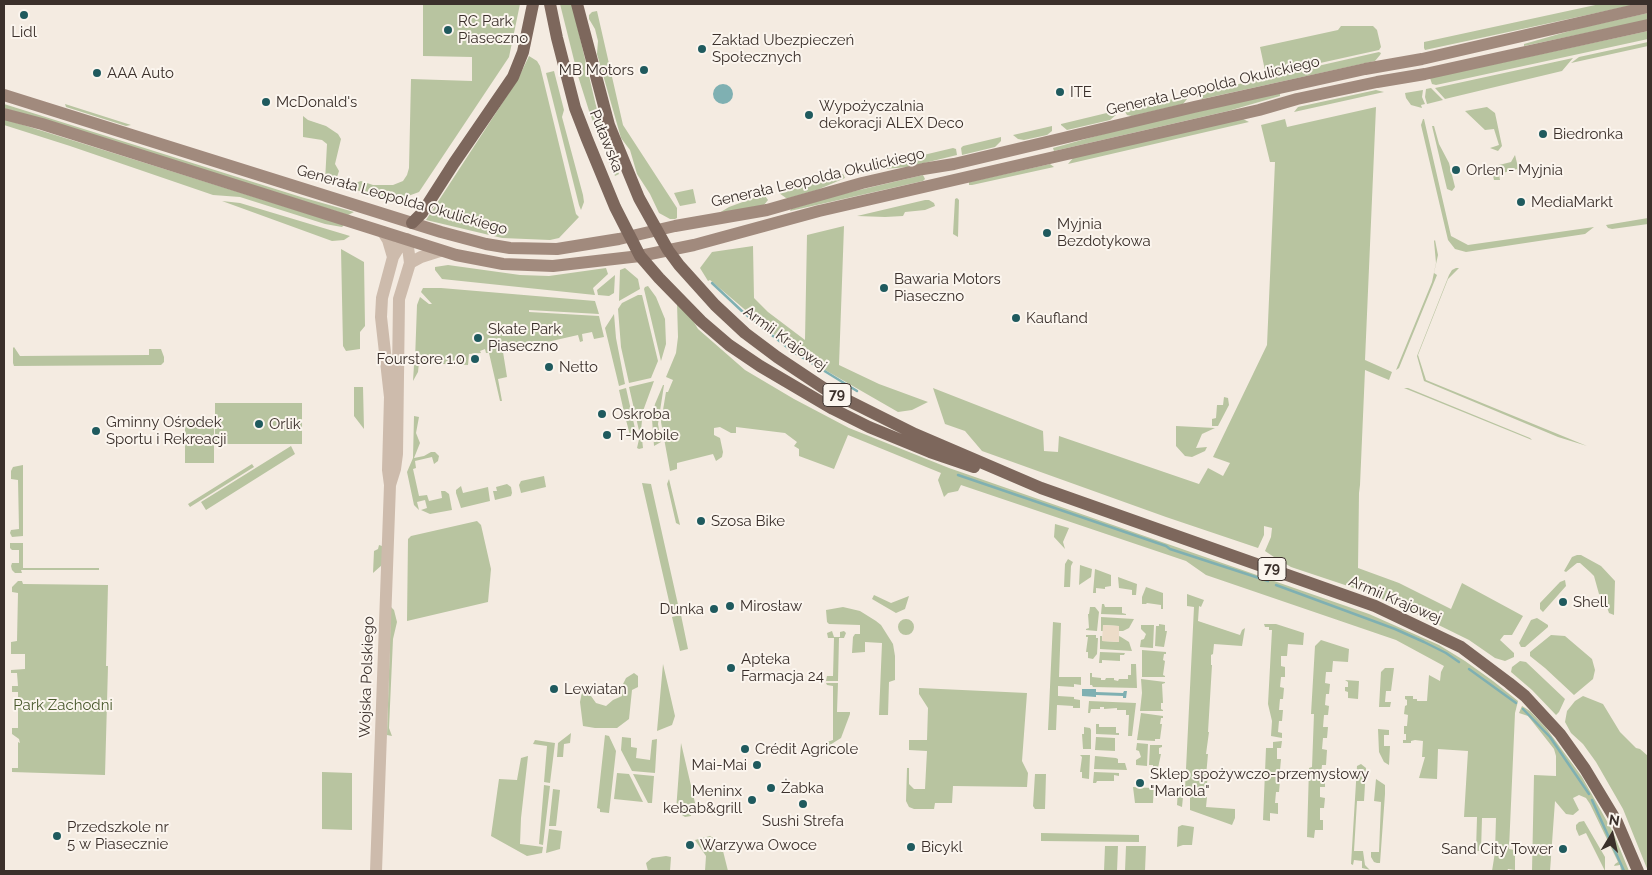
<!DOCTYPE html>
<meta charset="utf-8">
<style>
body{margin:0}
#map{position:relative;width:1652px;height:875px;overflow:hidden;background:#f4ebe1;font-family:Raleway,sans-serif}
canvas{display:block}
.frame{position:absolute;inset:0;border:5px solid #3b302b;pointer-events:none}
.north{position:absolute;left:1587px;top:810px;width:50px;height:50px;-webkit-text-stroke:4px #fbf5ee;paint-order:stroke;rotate:9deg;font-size:14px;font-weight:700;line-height:20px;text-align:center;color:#3b302b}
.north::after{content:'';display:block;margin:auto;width:18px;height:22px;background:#3b302b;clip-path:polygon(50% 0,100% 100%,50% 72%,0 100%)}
</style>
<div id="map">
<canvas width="1652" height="875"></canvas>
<div class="frame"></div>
<div class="north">N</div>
</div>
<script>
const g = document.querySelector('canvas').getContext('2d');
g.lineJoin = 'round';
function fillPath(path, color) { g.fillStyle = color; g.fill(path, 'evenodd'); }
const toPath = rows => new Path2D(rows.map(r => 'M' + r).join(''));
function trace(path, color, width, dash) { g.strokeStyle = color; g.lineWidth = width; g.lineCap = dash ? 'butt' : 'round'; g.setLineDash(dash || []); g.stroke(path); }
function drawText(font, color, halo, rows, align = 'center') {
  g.font = font + ' Raleway,sans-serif'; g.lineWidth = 4; g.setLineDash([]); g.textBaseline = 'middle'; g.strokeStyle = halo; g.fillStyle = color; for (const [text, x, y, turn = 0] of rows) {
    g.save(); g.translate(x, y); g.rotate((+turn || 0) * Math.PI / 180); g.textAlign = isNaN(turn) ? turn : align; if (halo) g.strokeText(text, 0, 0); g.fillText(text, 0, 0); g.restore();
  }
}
fillPath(toPath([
 [423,4,520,4,509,57,419,192,400,199,394,197,388,199,352,189,355,183,361,181,373,185,393,185,403,181,407,175,409,168,411,79,472,81,472,57,423,56],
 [560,4,572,4,597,110,619,174,615,176,590,114,578,76],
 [1600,4,1638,4,1425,50,1424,48,1424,42],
 [597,11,623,125,677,208,677,218,675,219,670,219,659,213,650,194,637,174,630,150,621,138,597,54,598,41,595,29,589,19,589,15,592,12],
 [1648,13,1648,20,1524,46,1524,44,1580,28],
 [1341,26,1373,26,1377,30,1381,47,1379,50,1266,75,1260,47,1338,30],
 [1648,31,1648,39,1436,85,1432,84,1430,78],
 [1648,42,1648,46,1571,63,1579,57],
 [1379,52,1381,53,1380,55,1375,61,1202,99,1195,95,1195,94],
 [529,56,537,61,540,66,576,214,579,217,559,238,550,240,502,238,426,220,518,79],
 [1573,58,1562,71,1445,99,1435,88],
 [554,71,564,110,562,117,583,195,584,202,581,210,579,205,546,73],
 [1431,88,1443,100,1427,104,1425,97,1426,89],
 [1376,90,1384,92,1294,112,1298,107],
 [1423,90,1422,97,1425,104,1421,105,1422,108,1411,105,1406,98,1405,93],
 [1280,93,1280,96,1228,111,1054,151,1053,148,1125,128],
 [1187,96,1187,99,1183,104,1132,116,1127,115,1124,110],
 [4,104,301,197,354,212,348,215,4,108],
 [65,104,131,125,126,126,66,107],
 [1376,107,1365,360,1392,372,1389,380,1365,370,1360,485,1359,493,1358,568,1399,583,1451,609,1462,583,1523,616,1512,635,1504,635,1500,640,1514,653,1514,657,1505,661,1495,658,1469,640,1400,606,1351,587,1291,567,1274,557,1265,551,1271,537,1272,528,1264,526,1264,535,1258,548,1166,517,982,451,965,431,945,424,933,388,1043,431,1044,451,1058,452,1059,436,1199,484,1208,468,1223,476,1230,463,1213,457,1267,345,1275,162,1270,162,1261,125,1285,119,1287,127],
 [1487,107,1495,113,1502,146,1498,151,1490,148,1499,145,1494,129,1485,130,1465,111],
 [1115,111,1116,115,1110,120,1067,130,1061,125,1061,124],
 [303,116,308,120,326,126,338,134,341,139,335,164,339,171,335,183,325,181,327,144,322,140,303,137],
 [4,119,344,225,342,227,325,224,240,197,213,195,70,146,4,125],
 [1243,119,1249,122,1068,164,1074,157],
 [1423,119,1424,119,1451,236,1468,245,1594,227,1585,234,1466,252,1455,249,1448,240,1421,125],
 [1052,126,1052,131,1047,135,1024,140,1018,139,1013,135],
 [1432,126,1434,126,1439,144,1449,163,1455,187,1452,191,1447,189],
 [1001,137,1001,141,995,147,962,155,961,148,963,146],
 [953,148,956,149,957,155,908,167,872,170,873,167],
 [1515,155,1518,167,1525,168,1526,173,1519,175,1517,169,1499,174,1500,180,1494,180,1491,167,1511,162],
 [1050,164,1054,167,972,185,969,185,969,182],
 [843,174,845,178,817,190,789,198,786,198,779,193],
 [923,175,925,179,923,181,790,211,791,209,838,195],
 [693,189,696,203,680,206,674,193],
 [762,195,765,196,768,200,764,205,719,213,729,207],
 [957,198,959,200,958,237,953,234,955,199],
 [925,200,929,200,934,203,935,206,925,210,905,212,903,216,885,217,857,216],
 [222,201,240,203,350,236,344,240,332,241],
 [1648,218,1648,224,1612,229,1608,228,1606,225],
 [844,226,839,365,879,384,928,402,912,410,898,412,825,370,783,342,710,280,708,281,700,268,712,252,753,246,754,298,768,312,805,340,807,235],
 [1435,240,1438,255,1434,273,1437,275,1399,368,1396,370,1432,282,1436,263,1434,241],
 [341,249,364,262,365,326,360,332,360,349,346,351,343,346],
 [448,265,520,275,549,276,606,268,608,274,593,288,595,295,442,279,435,270,435,267],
 [625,268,638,279,640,289,619,301,620,270],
 [1456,268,1459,268,1448,279,1418,355,1426,380,1587,446,1558,437,1424,381,1417,356,1449,275,1452,270],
 [615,275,614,293,609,296,598,295,597,290],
 [648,286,656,297,665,319,666,344,661,361,644,289,645,287],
 [423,288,441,288,595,301,599,314,529,310,529,312,599,316,604,337,594,339,592,332,582,334,583,341,580,342,578,335,503,352,507,377,498,379,502,401,500,401,489,353,486,353,485,349,480,351,481,353,469,354,468,365,419,363,418,372,413,381,414,365,419,360,420,357,415,360,417,305,420,297,429,304,432,304,421,292],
 [638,295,642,295,658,361,651,378,629,383,621,347,618,309,622,303],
 [677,303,689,314,698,329,745,370,794,399,849,428,949,468,1369,614,1439,645,1465,661,1493,681,1518,701,1515,713,1509,849,1515,850,1515,870,1508,869,1507,871,1492,871,1495,852,1496,818,1482,818,1481,851,1476,851,1477,817,1464,817,1468,751,1438,749,1437,779,1419,778,1425,757,1422,757,1423,741,1415,740,1411,741,1411,743,1403,743,1403,740,1406,740,1406,734,1404,734,1404,726,1407,726,1408,715,1404,714,1405,706,1407,705,1407,700,1405,699,1405,696,1413,696,1413,699,1417,699,1417,701,1427,701,1429,675,1440,681,1441,672,1444,666,1396,640,1206,575,1186,561,961,485,958,491,948,493,944,497,938,480,941,473,848,435,834,469,799,456,799,449,794,446,797,442,785,433,736,427,736,433,731,433,720,427,714,428,714,435,720,438,723,452,722,457,716,461,713,454,677,463,677,469,670,471,661,422,666,392,668,392,673,380,666,377,676,353,678,337],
 [614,314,616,338,625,384,619,386,605,328],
 [14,347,20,356,149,355,149,349,161,349,164,357,164,362,161,365,14,366,13,363,13,348],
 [654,381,643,411,641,430,643,448,639,449,637,448,640,435,629,387],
 [663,385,664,385,658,424,661,442,654,446,652,419,655,404],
 [354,387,363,387,364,429,354,416],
 [626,388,636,433,630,435,626,420,630,419,628,411,624,412,619,390],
 [1404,388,1408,388,1530,438,1532,440],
 [1224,397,1228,398,1229,405,1218,426,1212,426,1212,419,1216,418,1217,405,1223,405],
 [215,403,302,403,302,444,215,444],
 [414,416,419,417,416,433,420,443,414,458,424,456,431,452,435,452,439,456,438,461,434,464,432,457,415,461,416,468,413,469,419,496,427,495,429,501,442,498,441,491,445,491,449,494,452,510,430,514,421,510,427,508,425,500,417,502,419,510,414,505,407,472,413,458],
 [185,419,214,419,214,463,185,463],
 [1176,426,1215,428,1202,434,1196,448,1207,447,1205,451,1192,457,1185,456,1176,446],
 [291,446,295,454,206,510,201,502],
 [252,464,254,467,190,507,188,504],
 [23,465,23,536,12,537,10,533,11,530,19,529,18,480,11,479,11,471,13,467],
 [544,476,546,487,521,493,519,485,521,481],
 [669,479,680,525,676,523,667,484],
 [642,483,651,484,679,609,671,610],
 [507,484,511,487,512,493,511,496,495,500,493,491,497,491,496,487],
 [461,486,463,493,488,487,490,501,461,508,456,493,456,490],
 [477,521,481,525,491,569,488,602,407,621,408,539,411,536],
 [1055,524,1069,528,1063,542,1065,549,1054,537],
 [10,543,23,543,23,568,99,568,99,570,21,570,22,573,15,573,12,570,11,566,12,563,19,563,19,550,12,550,10,548],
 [379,545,382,546,382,565,373,573,374,551,378,549],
 [1577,555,1581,555,1601,566,1615,581,1614,615,1609,613,1604,598,1599,594,1594,576,1590,572,1580,563,1577,563,1566,572,1564,571,1572,557],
 [1068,559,1073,562,1071,566,1070,587,1064,587,1065,564],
 [1080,565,1092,569,1091,577,1079,585],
 [1095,569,1111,575,1111,586,1105,587,1105,589,1096,588,1096,593,1093,593],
 [1118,577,1137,584,1136,595,1132,595,1132,590,1119,588],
 [1565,580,1566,586,1543,612,1540,609,1540,603,1560,582],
 [18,581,22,581,23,584,108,585,106,666,108,666,105,775,12,772,12,768,18,768,18,742,20,743,19,739,12,734,12,728,18,728,18,692,12,692,12,686,18,686,17,673,11,673,11,670,25,669,25,654,11,654,11,642,17,641,18,593,12,592,12,587],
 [1146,587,1163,593,1163,609,1161,609,1161,605,1147,603,1146,604,1142,604,1142,597],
 [1187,594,1204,600,1201,607,1199,606,1198,621,1240,635,1242,630,1245,628,1242,646,1214,644,1213,654,1211,655,1211,665,1212,665,1208,732,1209,732,1206,754,1208,754,1206,776,1208,776,1205,797,1207,797,1206,807,1235,809,1235,818,1232,825,1190,810,1190,797,1183,797,1182,807,1177,805,1178,789,1185,789,1194,607,1187,606],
 [874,595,891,603,909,596,905,609,896,613,872,599],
 [1102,604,1104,604,1105,607,1122,607,1122,613,1126,614,1126,615,1101,614],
 [391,607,394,610,397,622,393,639,389,728,392,736,387,735],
 [843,607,860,611,876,621,881,625,893,644,895,656,895,680,889,682,888,715,879,715,882,643,865,642,865,652,852,653,853,637,855,634,860,634,860,625,829,624,827,622,826,610],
 [1090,607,1095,607,1099,612,1097,631,1086,630,1086,629,1089,628,1088,614,1089,614],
 [681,615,688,649,680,651,672,617],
 [1101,617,1134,619,1129,628,1123,631,1119,631,1119,626,1103,625,1103,631,1101,631],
 [1537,618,1548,625,1548,627,1525,647,1521,647,1519,643,1531,620],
 '898 627a8 8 0 1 1 16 0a8 8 0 1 1-16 0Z',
 [1053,622,1061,623,1059,677,1081,677,1081,685,1074,684,1074,687,1058,686,1058,696,1074,697,1074,699,1080,700,1080,708,1073,708,1073,706,1057,705,1056,730,1048,730],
 [1159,624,1165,625,1165,631,1167,631,1164,647,1155,646,1156,626,1159,626],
 [1264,624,1276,624,1304,633,1303,645,1288,644,1287,656,1281,656,1281,666,1285,667,1285,677,1281,677,1280,687,1284,688,1283,699,1280,699,1279,710,1283,710,1282,721,1279,721,1278,732,1282,733,1282,738,1271,736,1272,721,1268,704,1272,630,1269,630,1269,627,1265,627],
 [1141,625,1154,625,1153,648,1140,647,1141,640,1144,639,1146,634,1141,629],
 [832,631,834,637,840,637,840,632,844,631,846,633,844,638,839,638,838,681,826,681,827,676,833,676,834,638,828,638,827,633],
 [1086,635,1096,635,1096,638,1098,638,1097,654,1093,659,1088,658,1088,652,1086,652,1088,637,1086,637],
 [1551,635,1565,636,1592,659,1595,670,1593,679,1574,695,1545,668,1530,656,1530,652],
 [1100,636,1102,636,1102,641,1119,642,1119,636,1121,637,1129,642,1132,651,1100,649],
 [1321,640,1349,649,1348,662,1333,661,1332,672,1326,672,1325,683,1330,684,1329,694,1326,694,1325,705,1329,706,1328,715,1324,715,1323,727,1328,727,1327,738,1323,738,1322,749,1327,750,1326,765,1322,765,1321,775,1325,776,1325,787,1320,787,1320,797,1325,798,1324,808,1320,808,1320,820,1323,820,1323,830,1315,830,1314,838,1307,837,1309,768,1312,767,1314,714,1311,714,1315,646],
 [1142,650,1166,652,1166,654,1164,654,1163,660,1165,661,1163,675,1165,676,1165,677,1142,677],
 [1100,652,1125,653,1124,655,1120,655,1120,661,1102,660,1102,663,1099,663],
 [1520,661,1526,662,1565,699,1559,712,1556,715,1532,690,1511,672,1512,667],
 [663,664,675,716,672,725,657,731],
 [1131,664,1136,664,1137,688,1093,687,1092,685,1090,685,1090,673,1092,673,1092,677,1101,678,1101,680,1105,680,1106,678,1114,678,1114,680,1118,681,1119,679,1128,679,1128,675,1131,675],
 [1385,668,1394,668,1391,691,1386,691,1385,702,1391,702,1390,707,1379,707,1381,672],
 [634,673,638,676,638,687,632,690,629,719,617,728,595,728,583,726,580,702,582,692,586,689,596,703,606,706,613,700,622,696,621,688,626,678],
 [1141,679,1165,682,1165,683,1162,684,1163,703,1161,703,1161,709,1163,710,1163,711,1140,711,1142,693],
 [1345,680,1359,681,1358,699,1348,698,1348,692,1345,691,1345,687,1348,687,1348,682],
 [826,683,838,683,837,712,850,712,850,714,841,738,825,748,827,742,833,740,833,686,827,685],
 [919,688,1027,693,1022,761,1028,773,1027,787,953,786,952,803,935,803,934,809,914,809,909,807,906,801,907,768,909,768,909,784,914,789,925,789,927,751,909,750,909,740,927,740,928,708,919,694],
 [1583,696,1603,704,1620,732,1636,748,1640,749,1648,756,1648,871,1623,809,1596,762,1583,744,1571,733,1565,722,1567,711,1575,701],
 [1089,701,1136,703,1132,736,1128,736,1129,715,1126,715,1126,710,1117,710,1117,708,1104,709,1104,707,1100,707,1100,709,1091,709,1090,713,1088,713],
 [1522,706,1530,711,1546,728,1582,777,1613,832,1629,871,1621,871,1620,865,1614,866,1615,864,1618,862,1590,804,1586,798,1579,795,1573,798,1579,810,1573,815,1566,814,1555,801,1550,871,1532,871,1534,775,1556,776,1556,756,1554,749,1528,716,1519,713],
 [1141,713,1163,716,1163,718,1161,718,1160,724,1162,724,1160,739,1155,739,1155,741,1137,740],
 [1096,724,1099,724,1099,727,1116,727,1116,733,1119,733,1119,735,1096,734],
 [1084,727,1090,728,1091,730,1091,749,1083,749,1082,734,1084,734],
 [1378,729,1389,730,1389,735,1384,735,1384,746,1390,746,1389,765,1384,762,1379,752],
 [571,733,570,743,564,744,563,757,557,757,558,743],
 [605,735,609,736,616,751,609,813,600,812,600,809,597,808],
 [622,737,631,738,631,747,637,748,636,758,650,760,652,740,657,739,655,773,632,771,621,750],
 [1096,737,1115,738,1115,751,1095,750],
 [535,740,555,743,550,783,544,782,547,746,533,744],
 [1282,741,1281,748,1277,748,1277,759,1281,759,1280,770,1277,770,1276,781,1280,781,1279,792,1276,792,1275,803,1278,803,1278,814,1270,813,1270,821,1263,820,1266,748,1273,748,1273,742],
 [681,743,696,807,692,808,691,816,685,817,676,811],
 [1137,743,1148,744,1147,766,1136,765,1136,760,1141,757,1139,751,1136,750],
 [1150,745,1162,745,1162,747,1159,748,1159,754,1161,754,1158,768,1153,768,1153,765,1149,765],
 [1080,755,1090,755,1089,779,1082,778,1082,772,1080,772,1082,757],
 [528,756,521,818,520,844,543,847,542,853,527,856,491,836,499,779,517,780,521,758],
 [1095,756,1116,758,1118,759,1118,763,1125,763,1127,770,1094,769],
 [1361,764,1366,768,1364,801,1357,801,1354,851,1363,851,1365,865,1370,870,1375,871,1362,868,1362,861,1354,860,1353,865,1351,864,1357,766],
 [322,772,352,773,352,830,322,829],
 [1094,772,1119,773,1119,776,1114,775,1114,781,1097,781,1096,783,1093,783],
 [617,773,629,774,643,802,614,799],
 [633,774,654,776,652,803,648,803],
 [1035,774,1046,774,1045,809,1035,809,1033,806],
 [1376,779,1385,785,1385,794,1380,863,1377,863,1374,862,1371,857,1371,852,1379,852,1381,802,1374,801],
 [1152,783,1154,783,1153,803,1135,803,1133,787,1152,788],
 [544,785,550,786,543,845,539,844],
 [553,789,560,790,556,826,549,826],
 [1584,821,1605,857,1605,871,1586,833,1579,836,1576,829,1576,825,1579,822],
 [1182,825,1194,827,1192,845,1183,845,1177,847,1178,827],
 [549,829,562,831,560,849,546,853],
 [1041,833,1139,835,1139,842,1041,841],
 [710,836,721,843,728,871,705,871,706,856,695,840],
 [1105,846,1118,846,1117,871,1104,871],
 [1126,846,1146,846,1145,871,1125,871],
 [666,856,671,857,670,871,648,871,646,863,652,858]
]), '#b8c4a0');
fillPath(toPath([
 [1103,625,1119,626,1119,642,1102,641]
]), '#ecdcc8');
fillPath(toPath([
 '713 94a10 10 0 1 1 20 0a10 10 0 1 1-20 0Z',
 [1082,689,1096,689,1096,692,1123,693,1124,691,1127,691,1126,698,1123,698,1123,696,1096,695,1096,697,1082,696]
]), '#7fb0b2');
trace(toPath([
 [712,283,744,313,792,351,857,391],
 [958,475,1166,546,1170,549,1268,581],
 [1276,585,1395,629,1424,642,1446,653,1459,662],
 [1469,669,1516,703],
 [1523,709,1550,737,1589,794],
 [1592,800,1624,871]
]), '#7fb0b2', 2.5);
trace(toPath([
 [383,232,388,240,393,257],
 [410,263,421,257,440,251],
 [376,871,390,485,388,470,390,397,381,317,382,298,393,257,399,247,407,239,410,263,399,299,397,454,395,469,390,485]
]), '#cdbbac', 12);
trace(toPath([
 [4,95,441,232,486,244,510,248,557,249,619,239,675,226,767,210,862,183,923,169,954,164,1194,107,1365,69,1422,59,1648,7],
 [4,114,42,124,456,255,503,264,553,266,640,256,694,245,819,211,1259,110,1297,99,1377,82,1425,74,1648,25]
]), '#a18a7d', 12);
trace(toPath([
 [550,4,557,38,575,108,587,139,615,207,640,256,659,278,701,321,729,345,760,366,833,409,869,427,930,452,974,467],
 [577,4,609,125,639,198,668,250,679,265,715,305,745,333,777,357,825,389,915,434,1041,488,1375,606,1461,647,1509,683,1525,696,1560,734,1585,769,1617,822,1638,871],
 [412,223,422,213,454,163,513,77,523,52,533,4]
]), '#7d675c', 12);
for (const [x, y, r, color] of [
 [24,15,5,"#1f5a5e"],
 [448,30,5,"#1f5a5e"],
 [702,49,5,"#1f5a5e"],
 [644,70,5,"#1f5a5e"],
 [97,73,5,"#1f5a5e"],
 [1060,92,5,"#1f5a5e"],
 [266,102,5,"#1f5a5e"],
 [809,115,5,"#1f5a5e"],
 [1543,134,5,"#1f5a5e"],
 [1456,170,5,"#1f5a5e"],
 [1521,202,5,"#1f5a5e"],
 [1047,233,5,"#1f5a5e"],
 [884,288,5,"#1f5a5e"],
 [1016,318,5,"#1f5a5e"],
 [478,338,5,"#1f5a5e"],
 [475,359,5,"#1f5a5e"],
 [549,367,5,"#1f5a5e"],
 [602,414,5,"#1f5a5e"],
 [259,424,5,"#1f5a5e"],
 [96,431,5,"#1f5a5e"],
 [607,435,5,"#1f5a5e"],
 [701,521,5,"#1f5a5e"],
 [1563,602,5,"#1f5a5e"],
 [730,606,5,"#1f5a5e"],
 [714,609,5,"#1f5a5e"],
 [731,668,5,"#1f5a5e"],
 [554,689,5,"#1f5a5e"],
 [745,749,5,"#1f5a5e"],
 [757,765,5,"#1f5a5e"],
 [1140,783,5,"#1f5a5e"],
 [771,788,5,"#1f5a5e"],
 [752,800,5,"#1f5a5e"],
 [803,804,5,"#1f5a5e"],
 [57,836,5,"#1f5a5e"],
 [690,845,5,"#1f5a5e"],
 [911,847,5,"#1f5a5e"],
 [1563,849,5,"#1f5a5e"]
]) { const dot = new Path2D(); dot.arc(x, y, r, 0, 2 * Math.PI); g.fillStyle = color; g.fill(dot); trace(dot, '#fbf5ee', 2); }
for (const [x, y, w] of [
 [837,395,28],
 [1272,569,28]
]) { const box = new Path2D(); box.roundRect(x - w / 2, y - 11.5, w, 23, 4); g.fillStyle = '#fbf5ee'; g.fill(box); trace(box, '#3b302b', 1); }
drawText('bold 14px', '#3b302b', null, [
 ["79",837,395],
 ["79",1272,569]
]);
drawText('15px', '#3b302b', '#fbf5ee', [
 ["RC Park",458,21],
 ["Piaseczno",458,38],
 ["Lidl",24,32,"center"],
 ["Zakład Ubezpieczeń",712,40],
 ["Społecznych",712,57],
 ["MB Motors",634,70,"right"],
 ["AAA Auto",107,73],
 ["ITE",1070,92],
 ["McDonald's",276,102],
 ["Wypożyczalnia",819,106],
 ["dekoracji ALEX Deco",819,123],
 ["Biedronka",1553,134],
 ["Orlen - Myjnia",1466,170],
 ["MediaMarkt",1531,202],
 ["Myjnia",1057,224],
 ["Bezdotykowa",1057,241],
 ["Bawaria Motors",894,279],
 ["Piaseczno",894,296],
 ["Kaufland",1026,318],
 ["Skate Park",488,329],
 ["Piaseczno",488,346],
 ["Fourstore 1.0",465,359,"right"],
 ["Netto",559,367],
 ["Oskroba",612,414],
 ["Gminny Ośrodek",106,422],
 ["Sportu i Rekreacji",106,439],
 ["Orlik",269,424],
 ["T-Mobile",617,435],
 ["Szosa Bike",711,521],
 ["Shell",1573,602],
 ["Mirosław",740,606],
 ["Dunka",704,609,"right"],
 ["Apteka",741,659],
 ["Farmacja 24",741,676],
 ["Lewiatan",564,689],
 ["Crédit Agricole",755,749],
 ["Mai-Mai",747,765,"right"],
 ["Sklep spożywczo-przemysłowy",1150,774],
 ["\"Mariola\"",1150,791],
 ["Żabka",781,788],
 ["Meninx",742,791,"right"],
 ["kebab&grill",742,808,"right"],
 ["Sushi Strefa",803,821,"center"],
 ["Przedszkole nr",67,827],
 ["5 w Piasecznie",67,844],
 ["Warzywa Owoce",700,845],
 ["Bicykl",921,847],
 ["Sand City Tower",1553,849,"right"]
], 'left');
drawText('15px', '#3b302b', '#fbf5ee', [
 ["Generała Leopolda Okulickiego",1213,86,-13],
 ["Puławska",606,141,68],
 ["Generała Leopolda Okulickiego",818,178,-13],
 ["Generała Leopolda Okulickiego",402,200,16],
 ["Armii Krajowej",785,339,36],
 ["Armii Krajowej",1395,600,23],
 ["Wojska Polskiego",367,677,-88]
]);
drawText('15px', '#4a5a2e', '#fbf5ee', [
 ["Park Zachodni",63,705]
]);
</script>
